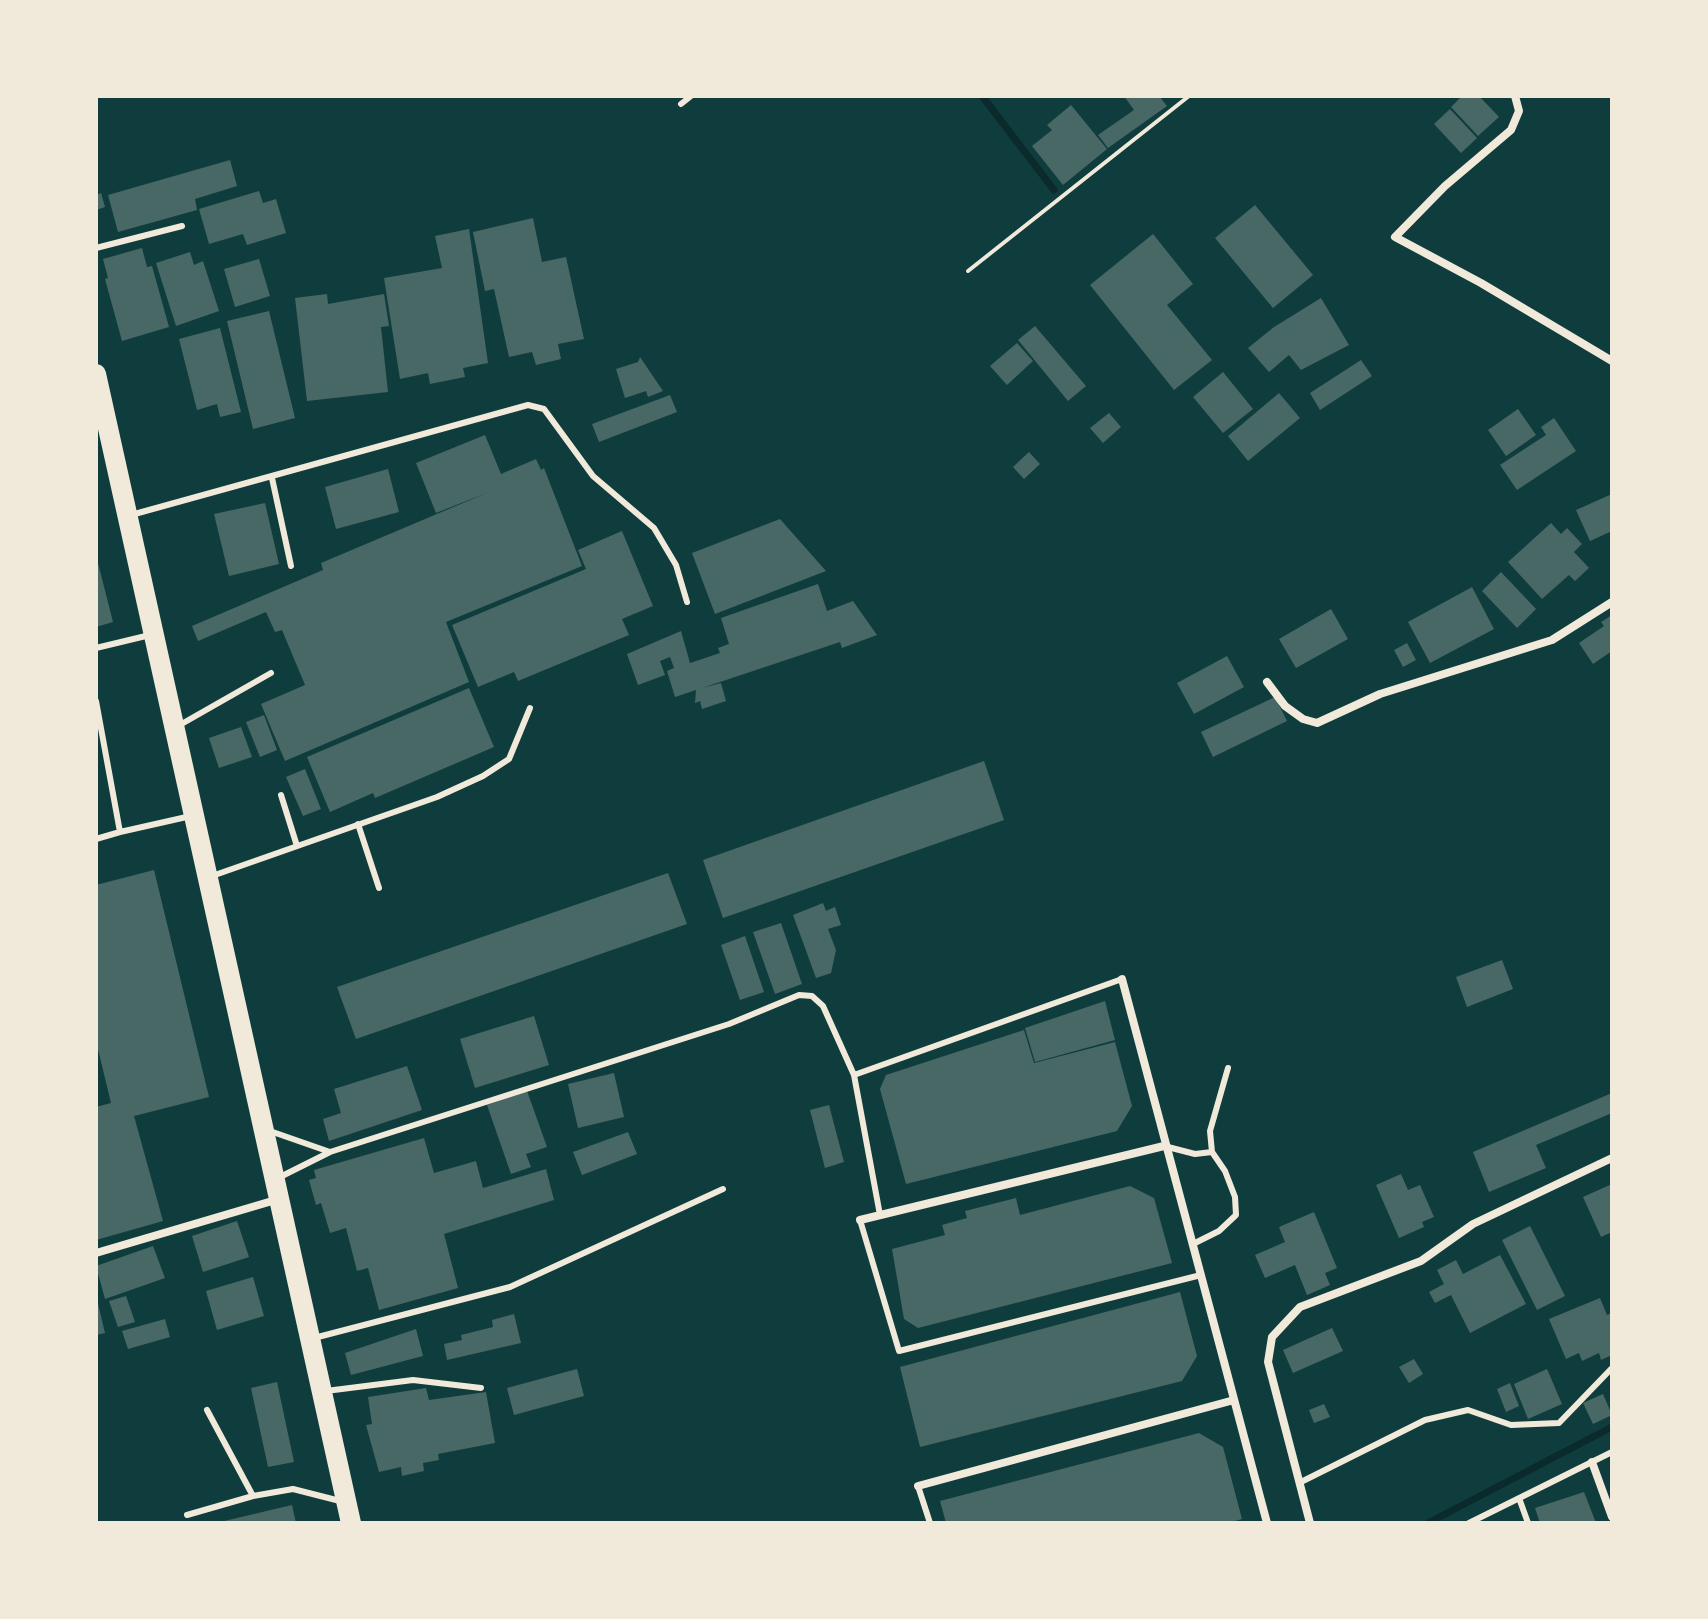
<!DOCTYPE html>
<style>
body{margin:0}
#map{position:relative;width:1708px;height:1619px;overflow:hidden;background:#0f3d3e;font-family:Signika,sans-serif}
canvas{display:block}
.frame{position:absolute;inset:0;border:98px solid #f1e9da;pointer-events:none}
</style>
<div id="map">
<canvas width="1708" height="1619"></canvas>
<div class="frame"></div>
</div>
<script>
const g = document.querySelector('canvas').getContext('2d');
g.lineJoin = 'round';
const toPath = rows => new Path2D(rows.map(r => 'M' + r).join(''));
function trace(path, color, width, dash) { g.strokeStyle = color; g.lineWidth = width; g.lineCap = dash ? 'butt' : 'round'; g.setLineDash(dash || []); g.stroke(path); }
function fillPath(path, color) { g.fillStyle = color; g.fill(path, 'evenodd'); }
trace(toPath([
 [982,96,1054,190],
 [1428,1523,1612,1427]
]), '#0a2a2b', 7);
fillPath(toPath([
 [1124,96,1159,96,1167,106,1108,148,1098,135,1134,110],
 [1462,96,1479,96,1499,117,1478,136,1451,107],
 [1071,105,1107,149,1063,185,1032,146,1052,130,1047,125],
 [1450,109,1477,138,1461,153,1434,124],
 [230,160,237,186,195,199,197,210,118,232,108,195],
 [259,191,263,203,276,199,286,233,247,245,243,234,209,244,199,209],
 [101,193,105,207,96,210,96,195],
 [1255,205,1313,275,1273,308,1215,238],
 [533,218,542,262,566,257,584,339,558,344,561,359,536,365,532,352,509,357,494,289,485,291,473,232],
 [469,229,488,363,463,368,465,377,430,384,428,373,400,379,384,278,442,268,435,236],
 [1153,234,1193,284,1167,305,1212,360,1174,390,1090,285],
 [142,248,147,267,152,266,169,327,122,341,105,279,108,278,103,259],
 [190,252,194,265,203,261,219,311,176,326,156,263],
 [259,259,270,296,235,307,224,269],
 [327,294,328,304,384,294,389,326,381,327,388,392,307,401,295,298],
 [1321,298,1349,345,1301,370,1289,355,1269,372,1248,348,1274,327],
 [269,311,295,418,253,429,227,321],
 [1035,326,1086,386,1068,401,1018,340],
 [220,328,241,412,220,417,217,404,197,410,179,339],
 [1017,343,1033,361,1007,385,990,366],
 [640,357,663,391,648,397,646,391,625,398,616,369,638,362],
 [1361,360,1372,376,1320,410,1310,393],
 [1223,372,1253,409,1223,433,1193,397],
 [1279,393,1300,418,1248,461,1228,436],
 [670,395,677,412,599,442,592,424],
 [1518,409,1536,435,1506,456,1488,430],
 [1109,413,1121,427,1103,443,1090,428],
 [1554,418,1576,451,1517,490,1500,465,1546,435,1541,427],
 [485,435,501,474,536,459,541,470,544,468,582,566,446,622,469,682,285,761,261,704,305,685,282,630,275,632,266,612,198,641,192,626,323,570,321,563,489,492,436,513,416,463],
 [1029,452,1040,464,1024,479,1013,467],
 [388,469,399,512,336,529,325,487],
 [1612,494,1612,531,1590,541,1576,510],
 [265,503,279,564,229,576,214,514],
 [780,519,826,571,715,614,692,553],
 [1551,523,1561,534,1567,528,1582,544,1574,552,1589,568,1575,581,1569,575,1542,599,1508,562],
 [622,531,653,606,622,619,629,635,518,681,514,672,478,687,452,625,586,569,578,550],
 [96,555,113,622,96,627],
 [1501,572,1536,609,1517,628,1482,591],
 [818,584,827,611,853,601,877,635,842,648,840,642,702,688,721,683,726,701,702,709,700,701,695,703,696,690,675,697,667,671,674,668,670,657,660,661,665,675,638,685,627,654,681,631,690,663,720,653,718,648,729,644,721,618],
 [1472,587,1494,629,1430,663,1408,622],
 [1331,609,1348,639,1296,668,1279,639],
 [1612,615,1612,651,1593,664,1579,643,1604,626,1601,622],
 [1407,643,1416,660,1403,667,1394,650],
 [1227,656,1244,687,1194,714,1177,683],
 [469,688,494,747,375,798,373,793,330,812,307,757],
 [1275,697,1287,721,1213,757,1201,732],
 [264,715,277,750,260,757,246,722],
 [241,727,252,757,219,768,209,738],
 [984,761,1004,820,723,918,703,860],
 [305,769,321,809,303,816,286,777],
 [154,870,209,1097,134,1116,163,1221,96,1240,96,1107,111,1103,96,1041,96,885],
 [668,873,687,924,356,1039,337,987],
 [823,903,826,911,835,907,841,925,828,929,836,950,831,973,816,978,793,915],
 [781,923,802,984,775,994,753,932],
 [745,936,764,992,740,1000,721,945],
 [1502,960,1513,989,1467,1007,1456,977],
 [1105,1001,1115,1040,1035,1062,1025,1028],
 [534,1016,549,1065,475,1088,460,1039],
 [1024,1030,1034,1063,1115,1042,1132,1106,1117,1131,906,1184,880,1089,886,1075],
 [407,1066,422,1110,329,1141,323,1119,341,1113,334,1089],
 [614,1073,624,1117,578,1128,568,1084],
 [527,1091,547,1147,526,1154,531,1167,511,1174,487,1105],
 [1612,1093,1612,1113,1536,1145,1546,1168,1489,1192,1473,1152],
 [829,1105,844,1162,825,1168,810,1110],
 [628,1132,637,1154,582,1175,573,1152],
 [424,1138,434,1173,476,1161,483,1188,546,1169,554,1200,444,1234,458,1288,379,1310,368,1268,357,1271,346,1228,330,1233,321,1203,316,1205,309,1180,316,1178,314,1170],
 [1401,1174,1408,1190,1420,1185,1434,1217,1422,1222,1424,1227,1399,1238,1376,1185],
 [1612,1184,1612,1232,1601,1237,1583,1197],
 [1130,1186,1154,1198,1172,1263,918,1328,904,1319,892,1249,945,1235,942,1225,967,1218,965,1211,1016,1198,1020,1215],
 [1314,1212,1337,1268,1325,1273,1330,1285,1307,1295,1295,1265,1265,1278,1255,1255,1285,1242,1279,1227],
 [237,1221,249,1257,203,1272,192,1236],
 [1530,1226,1565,1296,1537,1310,1502,1240],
 [153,1246,165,1278,105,1299,96,1266],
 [1500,1255,1526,1304,1470,1333,1451,1295,1435,1303,1429,1292,1444,1284,1437,1270,1456,1260,1463,1274],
 [253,1277,264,1316,217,1330,206,1291],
 [1180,1292,1197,1356,1182,1381,920,1447,900,1367],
 [96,1295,105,1333,96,1335],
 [126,1296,135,1322,118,1327,109,1301],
 [1600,1298,1607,1315,1612,1313,1612,1355,1601,1360,1599,1353,1582,1361,1579,1353,1566,1359,1549,1319],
 [514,1314,521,1343,447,1360,444,1344,462,1340,461,1335,493,1327,492,1320],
 [165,1319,170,1337,128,1349,122,1331],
 [1332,1328,1343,1351,1293,1373,1283,1350],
 [416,1329,423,1356,351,1375,345,1353],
 [1414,1359,1423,1374,1409,1383,1399,1367],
 [577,1369,584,1396,514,1415,507,1388],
 [1547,1369,1562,1404,1528,1419,1514,1384],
 [277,1382,294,1462,268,1467,251,1388],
 [1510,1383,1519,1406,1506,1412,1497,1389],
 [426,1388,429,1400,486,1392,495,1443,438,1454,439,1460,423,1463,424,1471,402,1476,401,1467,379,1472,366,1425,372,1424,368,1397],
 [1603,1394,1612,1415,1593,1424,1583,1403],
 [1324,1404,1330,1417,1314,1423,1309,1410],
 [1199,1433,1223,1447,1242,1519,1228,1523,946,1523,940,1501],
 [1584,1492,1596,1523,1540,1523,1535,1508],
 [292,1505,296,1523,220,1523,220,1522]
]), '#486865');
trace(toPath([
 [968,271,1189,96]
]), '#f1e9da', 4);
trace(toPath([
 [681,104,691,96],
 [96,248,182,226],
 [272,478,291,566],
 [131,515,528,405,544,409,593,476,654,528,676,565,687,602],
 [96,648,150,635],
 [96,701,120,832,96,839],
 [178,726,271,673],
 [281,795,297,846],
 [358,824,379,888],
 [120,832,191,816],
 [212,876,437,797,483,776,509,759,530,708],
 [854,1075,1122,979],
 [267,1130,330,1152],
 [1164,1146,1195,1154,1212,1152,1210,1131,1228,1068],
 [278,1178,330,1152,729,1024,799,995,812,996,823,1006,854,1075,880,1215],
 [860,1220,899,1351,1201,1275],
 [1193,1244,1219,1231,1236,1215,1235,1197,1225,1171,1212,1152],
 [314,1338,510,1287,723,1189],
 [326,1391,413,1380,481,1388],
 [207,1410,253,1496,293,1489,344,1502],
 [1299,1483,1425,1420,1468,1410,1511,1425,1559,1423,1612,1368],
 [918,1486,930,1523],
 [1519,1498,1528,1523],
 [187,1515,253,1496],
 [1469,1523,1612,1452]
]), '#f1e9da', 6);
trace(toPath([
 [1515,96,1519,111,1511,130,1445,186,1395,237,1481,283,1612,361],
 [1267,682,1285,706,1303,719,1317,723,1380,694,1552,640,1612,602],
 [1122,979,1267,1523],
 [860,1220,1164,1146],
 [96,1253,279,1199],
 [1592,1462,1612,1517],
 [918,1486,1234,1400],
 [1310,1523,1268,1362,1272,1337,1300,1307,1421,1261,1473,1224,1612,1158]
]), '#f1e9da', 8);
trace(toPath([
 [96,374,351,1523]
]), '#f1e9da', 20);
</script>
